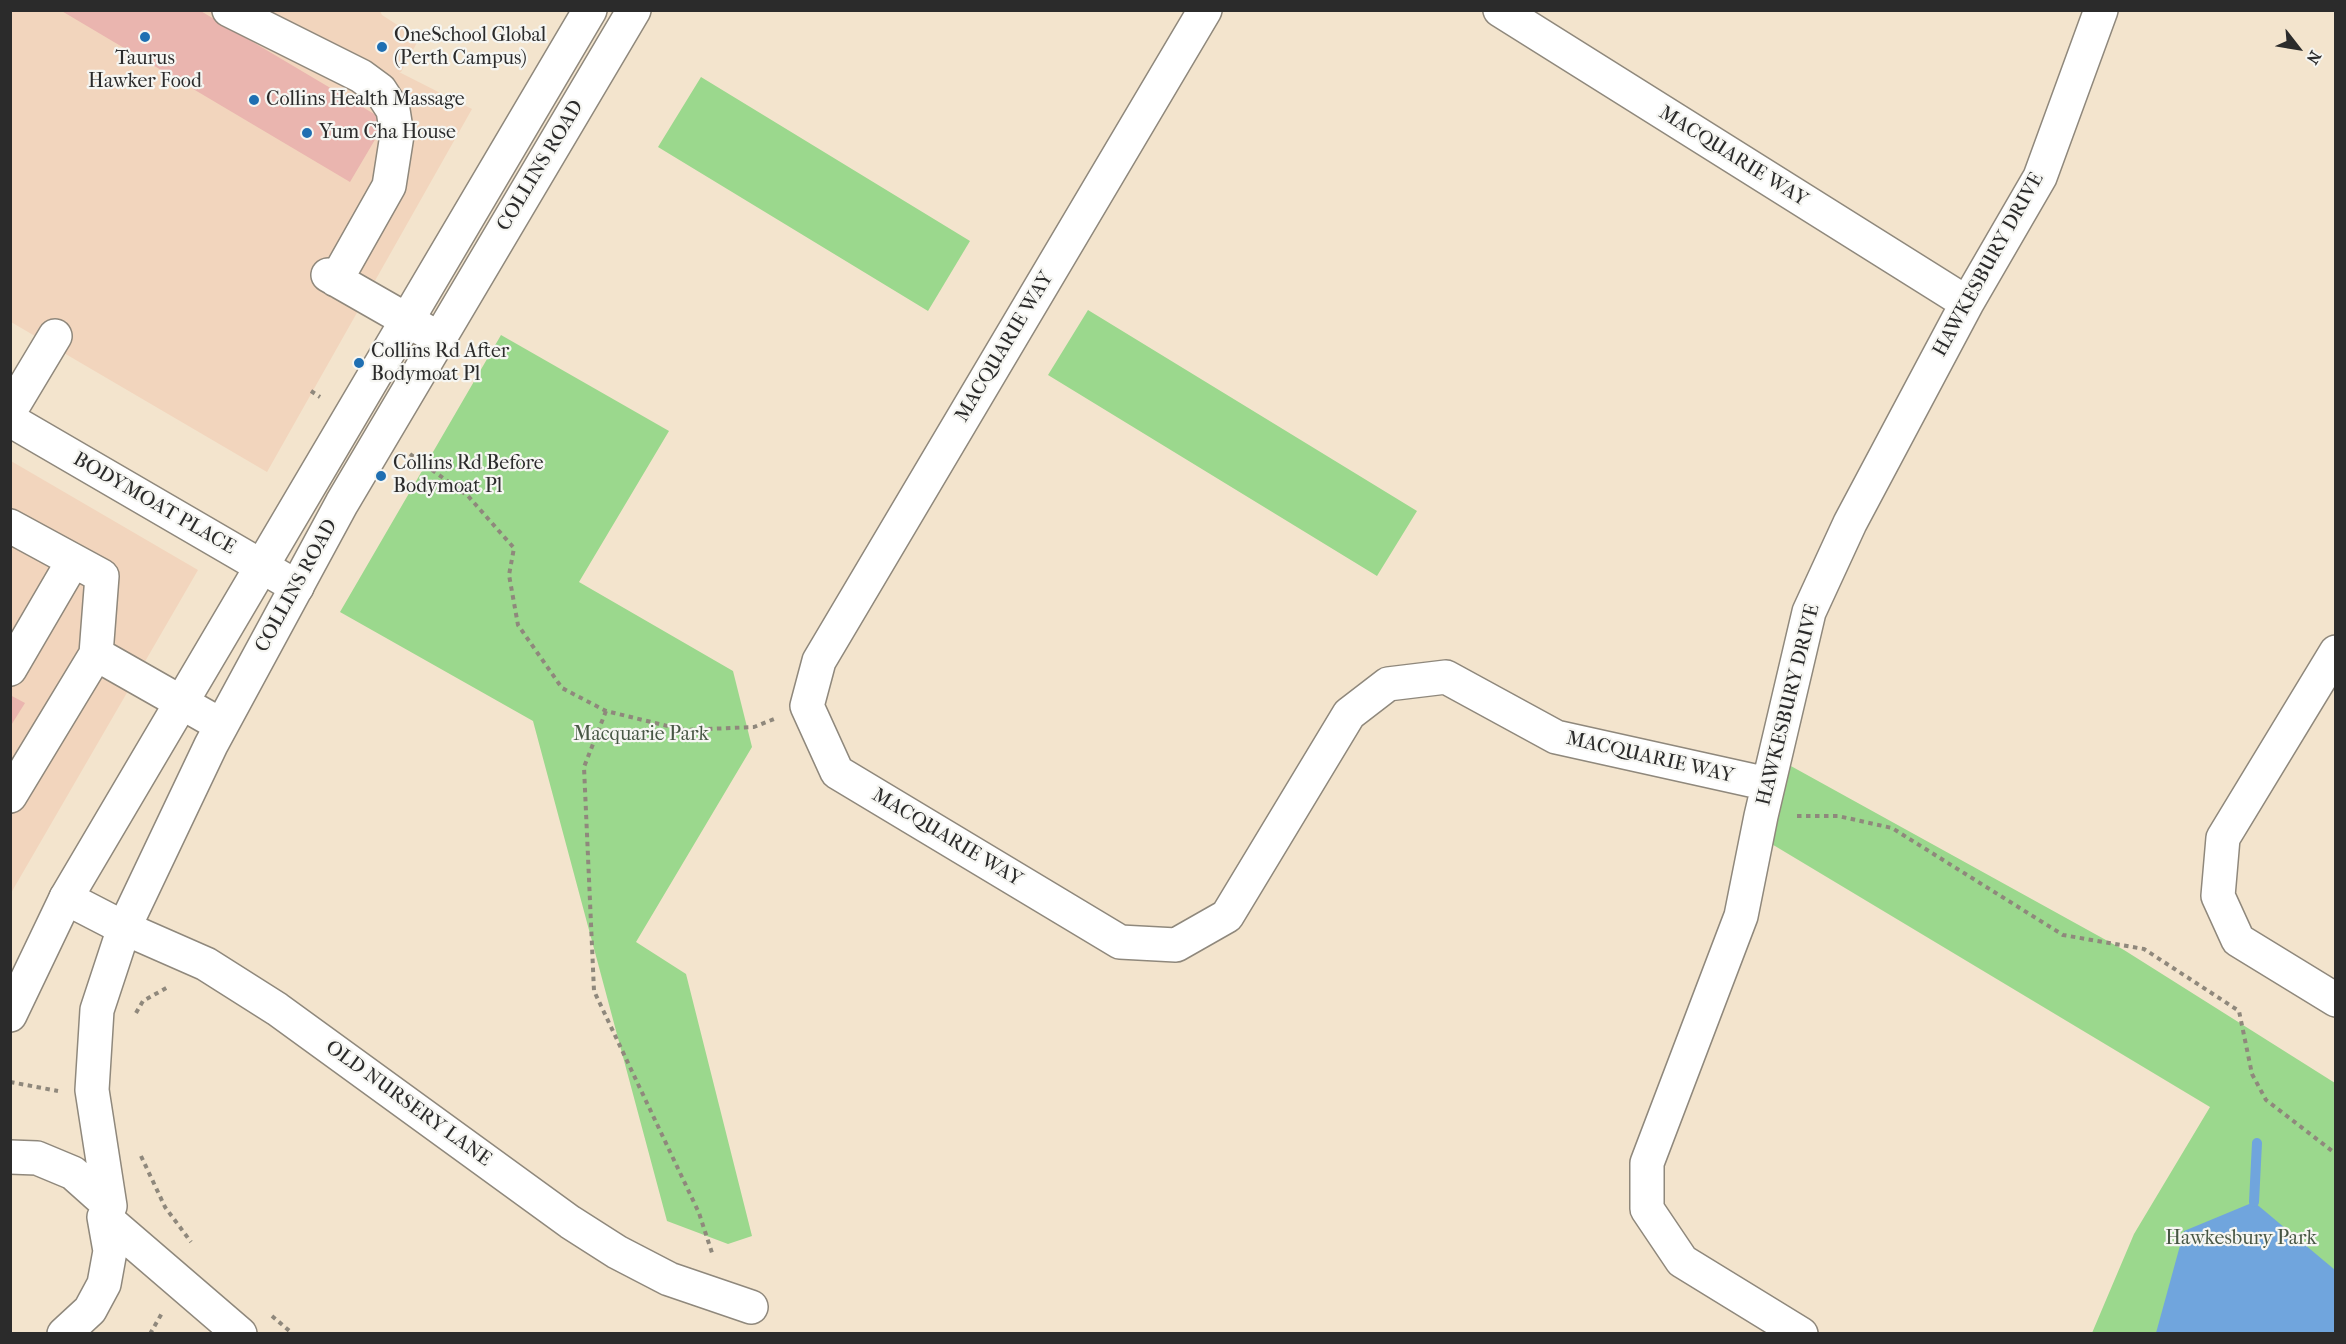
<!DOCTYPE html>
<style>
body{margin:0}
#map{position:relative;width:2346px;height:1344px;overflow:hidden;background:#f3e4cd;font-family:"IM FELL French Canon",serif}
canvas{display:block}
.frame{position:absolute;inset:0;border:12px solid #2b2b2b;pointer-events:none}
.north{position:absolute;left:2268px;top:18px;width:60px;height:60px;-webkit-text-stroke:4px #f6f6f2;paint-order:stroke;rotate:121deg;font-size:16px;font-weight:700;line-height:24px;text-align:center;color:#2b2b2b}
.north::after{content:'';display:block;margin:auto;width:21px;height:27px;background:#2b2b2b;clip-path:polygon(50% 0,100% 100%,50% 72%,0 100%)}
</style>
<div id="map">
<canvas width="2346" height="1344"></canvas>
<div class="frame"></div>
<div class="north">N</div>
</div>
<script>
const g = document.querySelector('canvas').getContext('2d');
g.lineJoin = 'round';
function fillPath(path, color) { g.fillStyle = color; g.fill(path, 'evenodd'); }
const toPath = rows => new Path2D(rows.map(r => 'M' + r).join(''));
function trace(path, color, width, dash) { g.strokeStyle = color; g.lineWidth = width; g.lineCap = dash ? 'butt' : 'round'; g.setLineDash(dash || []); g.stroke(path); }
function drawText(font, color, halo, rows, align = 'center') {
  g.font = font + ' "IM FELL French Canon",serif'; g.lineWidth = 4.5; g.setLineDash([]); g.textBaseline = 'middle'; g.strokeStyle = halo; g.fillStyle = color; for (const [text, x, y, turn = 0] of rows) {
    g.save(); g.translate(x, y); g.rotate((+turn || 0) * Math.PI / 180); g.textAlign = isNaN(turn) ? turn : align; if (halo) g.strokeText(text, 0, 0); g.fillText(text, 0, 0); g.restore();
  }
}
fillPath(toPath([
 [11,11,380,11,382,15,419,39,401,72,399,72,472,109,267,472,11,322],
 [11,461,198,570,11,893]
]), '#f2d5bd');
fillPath(toPath([
 [701,77,970,241,928,311,658,147],
 [1088,310,1417,511,1377,576,1048,375],
 [501,335,669,431,579,582,733,671,752,747,636,942,686,974,752,1236,728,1244,667,1221,533,721,340,612],
 [1780,760,2124,950,2335,1083,2335,1333,2092,1333,2134,1234,2210,1107,1765,840]
]), '#9bd88d');
fillPath(toPath([
 [2254,1202,2335,1270,2335,1333,2156,1333,2184,1231]
]), '#70a5dd');
trace(toPath([
 [2254,1202,2257,1143]
]), '#70a5dd', 10);
fillPath(toPath([
 [60,10,199,10,386,121,350,182],
 [10,695,25,703,10,727]
]), '#eab5af');
const minor = toPath([
 [229,10,361,76,380,90,393,110,397,135,389,186,336,280],
 [1205,10,819,661,807,706,837,772,1120,942,1176,945,1227,916,1349,714,1388,684,1446,677,1556,737,1768,784],
 [1500,10,1967,303],
 [328,275,440,339],
 [10,411,55,336],
 [10,420,297,587],
 [10,526,102,576,96,654,221,725],
 [2336,652,2223,838,2218,896,2238,940,2336,1000],
 [10,669,73,561],
 [10,796,96,654],
 [66,898,124,928,206,964,277,1009,570,1222,617,1252,669,1279,751,1307],
 [1801,1334,1682,1261,1647,1209,1647,1163,1741,916,1761,816,1809,612,1850,523,1967,303,2040,177,2101,10]
]);
const major = toPath([
 [10,1015,66,898,590,10],
 [10,1157,37,1158,73,1173,110,1206],
 [110,1206,92,1090,97,1010,124,928,211,745,342,503,634,10],
 [104,1217,240,1334],
 [64,1334,90,1310,104,1284,110,1251,104,1217,109,1208]
]);
trace(minor, '#8f887c', 36);
trace(major, '#8f887c', 36);
trace(toPath([
 [508,59,518,64],
 [311,391,320,397],
 [410,454,468,496,514,548,509,575,518,625,562,688,606,711,684,730,754,727,774,719],
 [606,711,584,767,594,991,699,1213,713,1256],
 [1797,816,1838,816,1892,828,2063,935,2144,949,2239,1011,2252,1074,2266,1100,2336,1154],
 [136,1013,143,1001,168,987],
 [10,1082,58,1091],
 [141,1156,165,1207,191,1242],
 [272,1316,293,1334],
 [150,1334,162,1313]
]), '#8f887c', 4, [4.5, 4.5]);
trace(minor, '#fff', 33);
trace(major, '#fff', 33);
for (const [x, y, r, color] of [
 [145,37,6,"#1f6fb2"],
 [382,47,6,"#1f6fb2"],
 [254,100,6,"#1f6fb2"],
 [307,133,6,"#1f6fb2"],
 [359,363,6,"#1f6fb2"],
 [381,476,6,"#1f6fb2"]
]) { const dot = new Path2D(); dot.arc(x, y, r, 0, 2 * Math.PI); g.fillStyle = color; g.fill(dot); trace(dot, '#f6f6f2', 2); }
drawText('20px', '#2b2b2b', '#f6f6f2', [
 ["OneSchool Global",394,36],
 ["(Perth Campus)",394,59],
 ["Taurus",145,59,"center"],
 ["Hawker Food",145,82,"center"],
 ["Collins Health Massage",266,100],
 ["Yum Cha House",319,133],
 ["Collins Rd After",371,352],
 ["Bodymoat Pl",371,375],
 ["Collins Rd Before",393,464],
 ["Bodymoat Pl",393,487]
], 'left');
drawText('20px', '#2b2b2b', '#f6f6f2', [
 ["MACQUARIE WAY",1733,157,32],
 ["COLLINS ROAD",541,166,-59],
 ["HAWKESBURY DRIVE",1989,265,-61],
 ["MACQUARIE WAY",1005,347,-59],
 ["BODYMOAT PLACE",154,504,30],
 ["COLLINS ROAD",297,586,-61],
 ["HAWKESBURY DRIVE",1789,705,-76],
 ["MACQUARIE WAY",1650,758,13],
 ["MACQUARIE WAY",947,838,31],
 ["OLD NURSERY LANE",408,1104,36]
]);
drawText('20px', '#475644', '#f6f6f2', [
 ["Macquarie Park",641,735],
 ["Hawkesbury Park",2241,1239]
]);
</script>
